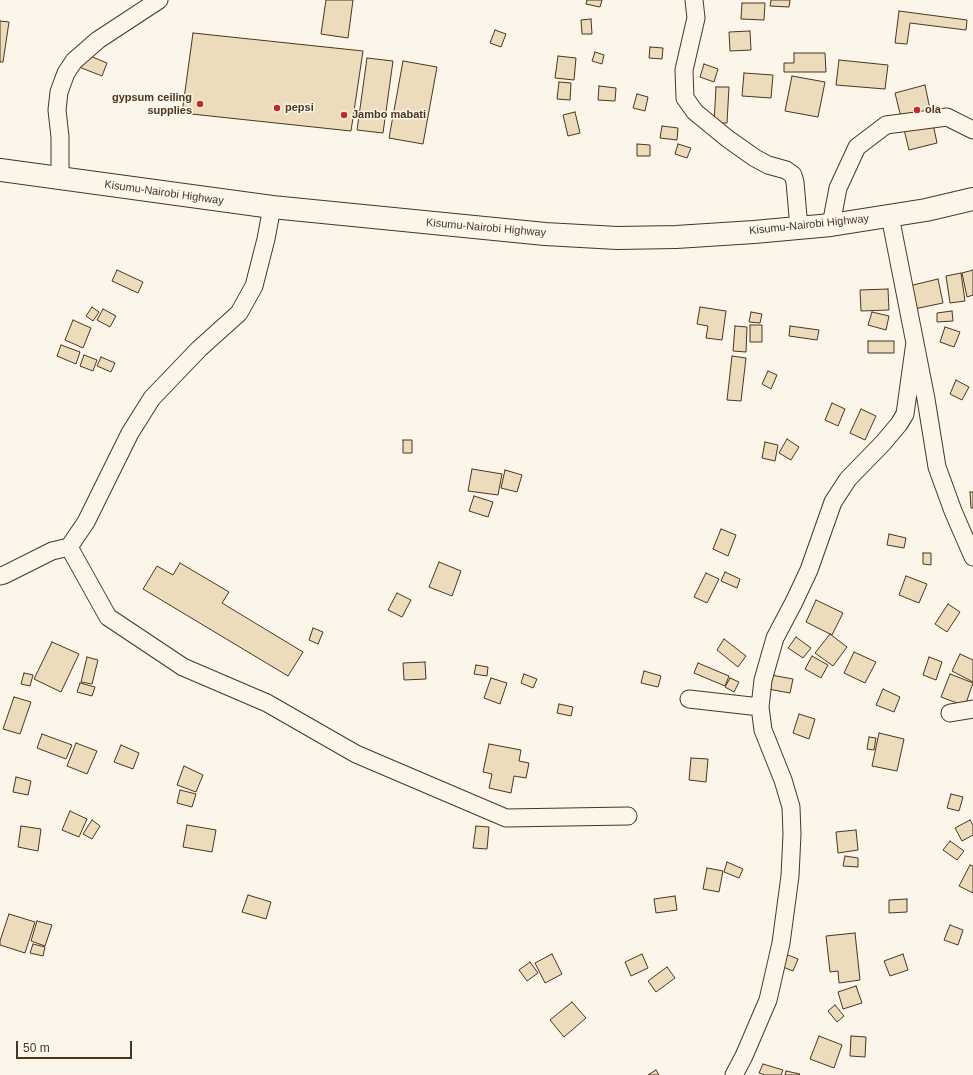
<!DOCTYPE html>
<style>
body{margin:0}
#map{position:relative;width:973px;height:1075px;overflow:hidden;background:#fbf6e9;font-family:Helvetica,sans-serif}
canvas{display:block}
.scale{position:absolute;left:16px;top:1041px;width:116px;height:18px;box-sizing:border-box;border:2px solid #4a3520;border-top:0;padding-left:5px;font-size:12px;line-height:14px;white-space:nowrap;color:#4a3520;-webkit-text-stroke:3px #fbf6e9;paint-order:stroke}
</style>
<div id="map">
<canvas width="973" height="1075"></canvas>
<div class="scale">50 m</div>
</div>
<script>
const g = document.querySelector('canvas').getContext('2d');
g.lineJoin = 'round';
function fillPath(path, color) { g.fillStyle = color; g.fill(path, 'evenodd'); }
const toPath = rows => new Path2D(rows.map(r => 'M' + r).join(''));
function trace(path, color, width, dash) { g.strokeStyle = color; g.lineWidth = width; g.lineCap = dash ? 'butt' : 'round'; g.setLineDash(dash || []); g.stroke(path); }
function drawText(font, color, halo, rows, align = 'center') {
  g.font = font + ' Helvetica,sans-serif'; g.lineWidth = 3; g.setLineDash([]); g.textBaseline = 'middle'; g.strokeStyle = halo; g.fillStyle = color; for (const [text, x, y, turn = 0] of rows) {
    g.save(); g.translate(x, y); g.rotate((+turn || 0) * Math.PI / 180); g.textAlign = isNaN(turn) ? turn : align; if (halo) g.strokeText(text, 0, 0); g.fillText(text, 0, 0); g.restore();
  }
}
const building = toPath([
 [326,0,353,0,348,38,321,34,326,0],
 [587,0,602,0,600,7,586,4,587,0],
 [771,0,790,0,789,7,770,6,771,0],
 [742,3,765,3,764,20,741,19,742,3],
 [899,11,967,20,966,30,910,23,907,44,895,43,899,11],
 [591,19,592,34,582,34,581,20,591,19],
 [0,21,9,22,3,62,0,62,0,21],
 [495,30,506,34,501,47,490,43,495,30],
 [750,31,751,50,730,51,729,32,750,31],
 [193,33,363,51,351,131,182,113,193,33],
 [650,47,663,48,662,59,649,58,650,47],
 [595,52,604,55,602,64,592,61,595,52],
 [794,53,825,53,826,72,784,72,784,63,794,63,794,53],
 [85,54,107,63,102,76,79,67,85,54],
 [558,56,576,58,574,80,555,78,558,56],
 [367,58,393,61,383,133,357,130,367,58],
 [839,60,888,65,885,89,836,85,839,60],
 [403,61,437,67,423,144,389,138,403,61],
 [704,64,718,69,714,82,700,77,704,64],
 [744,73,773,75,771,98,742,96,744,73],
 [792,76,825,82,818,117,785,111,792,76],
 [559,82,571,83,570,100,557,99,559,82],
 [925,85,937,143,909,150,895,93,925,85],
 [599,86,616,88,615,101,598,100,599,86],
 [716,87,729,87,727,123,714,123,716,87],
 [637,94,648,97,645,111,633,108,637,94],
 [575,112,580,133,568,136,563,115,575,112],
 [662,126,678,128,677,140,660,138,662,126],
 [637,144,650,145,650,156,637,156,637,144],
 [678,144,691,148,687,158,675,154,678,144],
 [117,270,143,282,138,293,112,281,117,270],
 [973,270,973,295,967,297,962,273,973,270],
 [961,273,965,301,950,303,946,276,961,273],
 [938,279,943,303,914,309,909,286,938,279],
 [888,289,889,310,861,311,860,290,888,289],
 [92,307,99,312,93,321,86,316,92,307],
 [700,307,726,311,722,340,706,338,708,326,697,324,700,307],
 [103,309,116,316,110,327,97,320,103,309],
 [952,311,953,321,937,322,937,313,952,311],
 [751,312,762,314,760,323,749,322,751,312],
 [872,312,889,316,886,330,868,325,872,312],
 [73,320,91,328,83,348,65,340,73,320],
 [750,325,762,325,762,342,750,342,750,325],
 [735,326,747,327,746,352,733,351,735,326],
 [790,326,819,330,817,340,789,336,790,326],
 [945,327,960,332,954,347,940,342,945,327],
 [868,341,894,341,894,353,868,353,868,341],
 [61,345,80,352,76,364,57,356,61,345],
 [84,355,97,360,93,371,80,366,84,355],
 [732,356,746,358,741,401,727,400,732,356],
 [101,357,115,363,111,372,97,366,101,357],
 [768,371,777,375,771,389,762,384,768,371],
 [956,380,969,387,962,400,950,394,956,380],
 [832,403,845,409,838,426,825,420,832,403],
 [861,409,876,416,865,440,850,433,861,409],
 [787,439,799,447,791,460,779,453,787,439],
 [403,440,412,440,412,453,403,453,403,440],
 [765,442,778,445,775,461,762,458,765,442],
 [472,469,502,474,498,495,468,491,472,469],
 [505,470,522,475,517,492,501,488,505,470],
 [970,492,973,492,973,508,971,508,970,492],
 [474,496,493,502,488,517,469,511,474,496],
 [721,529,736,535,728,556,713,549,721,529],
 [889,534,906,538,904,548,887,545,889,534],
 [923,553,931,553,931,565,923,564,923,553],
 [439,562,461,571,452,596,429,587,439,562],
 [180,563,229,592,222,603,303,652,288,676,143,589,157,566,173,575,180,563],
 [725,572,740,579,737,588,721,581,725,572],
 [706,573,719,579,707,603,694,597,706,573],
 [906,576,927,584,919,603,899,595,906,576],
 [397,593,411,600,402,617,388,610,397,593],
 [816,600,843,613,832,635,806,622,816,600],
 [948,604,960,612,947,632,935,624,948,604],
 [313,628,323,632,318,644,309,640,313,628],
 [830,634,847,647,833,666,815,653,830,634],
 [796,637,811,648,803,658,788,648,796,637],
 [724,639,746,656,738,667,717,650,724,639],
 [52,642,79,654,61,692,34,679,52,642],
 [854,652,876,662,865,683,844,673,854,652],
 [960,654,973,660,973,682,952,671,960,654],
 [812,656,828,665,821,678,805,669,812,656],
 [87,657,98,660,92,684,81,682,87,657],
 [929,657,942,662,936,680,923,675,929,657],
 [425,662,426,679,404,680,403,663,425,662],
 [698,663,729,676,725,686,694,673,698,663],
 [476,665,488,667,487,676,474,674,476,665],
 [644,671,661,676,658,687,641,683,644,671],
 [24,673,33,675,30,686,21,684,24,673],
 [524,674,537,679,533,688,521,683,524,674],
 [950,674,973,683,965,706,941,697,950,674],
 [771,675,793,679,790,693,768,689,771,675],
 [491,678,507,683,500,704,484,698,491,678],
 [730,678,739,682,734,692,725,687,730,678],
 [80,683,95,687,92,696,77,692,80,683],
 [883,689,900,697,894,712,876,705,883,689],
 [14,697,31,702,20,734,3,729,14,697],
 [559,704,573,707,571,716,557,713,559,704],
 [799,714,815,719,809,739,793,733,799,714],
 [879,733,904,739,897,771,872,766,879,733],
 [42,734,72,745,66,759,37,748,42,734],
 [869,737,876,738,874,750,867,749,869,737],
 [76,743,97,751,87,774,67,766,76,743],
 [489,744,521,750,519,761,529,763,526,778,514,776,511,793,489,788,492,774,483,772,489,744],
 [121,745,139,753,133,769,114,762,121,745],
 [691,758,708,759,706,782,689,780,691,758],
 [184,766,203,775,196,792,177,785,184,766],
 [16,777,31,781,28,795,13,792,16,777],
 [180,790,196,794,192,807,177,803,180,790],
 [951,794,963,797,959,811,947,808,951,794],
 [70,811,87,819,79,837,62,830,70,811],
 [92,820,100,826,92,839,83,834,92,820],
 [970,820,973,825,973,835,962,841,955,828,970,820],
 [187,825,216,830,212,852,183,847,187,825],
 [21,826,41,829,38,851,18,847,21,826],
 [476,826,489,827,487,849,473,848,476,826],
 [856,830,858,850,838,853,836,832,856,830],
 [950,841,964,851,957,860,943,850,950,841],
 [845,856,858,858,858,867,843,866,845,856],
 [727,862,743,869,739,878,724,872,727,862],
 [970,865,973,866,973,893,959,886,970,865],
 [707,868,723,871,719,892,703,889,707,868],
 [248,895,271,902,266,919,242,912,248,895],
 [675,896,677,910,656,913,654,899,675,896],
 [907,899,907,912,889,913,889,900,907,899],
 [9,914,35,922,25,953,0,945,0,941,9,914],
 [37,921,52,925,45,946,31,941,37,921],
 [950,925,963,930,958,945,944,940,950,925],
 [855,933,860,980,839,983,838,971,830,972,826,936,855,933],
 [33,944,45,947,43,956,30,953,33,944],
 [783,953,798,959,793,971,778,965,783,953],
 [552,954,562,974,545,983,535,963,552,954],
 [642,954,648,968,631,976,625,962,642,954],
 [903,954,908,970,890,976,884,961,903,954],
 [530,962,538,973,527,981,519,970,530,962],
 [667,967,675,978,656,992,648,981,667,967],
 [856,986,862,1003,843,1009,838,992,856,986],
 [572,1002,586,1018,564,1037,550,1020,572,1002],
 [835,1005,844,1016,837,1022,828,1011,835,1005],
 [819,1036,842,1045,834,1068,810,1059,819,1036],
 [851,1036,866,1037,865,1057,850,1056,851,1036],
 [763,1064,783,1070,781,1075,765,1075,759,1073,763,1064],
 [656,1070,659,1075,648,1075,656,1070],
 [786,1071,800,1074,799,1075,785,1075,786,1071]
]);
fillPath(building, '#ecdcbc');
trace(building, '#4a3520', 1);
const minor = toPath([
 [694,0,696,18,684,70,685,98,695,112,728,139,755,158,768,165,786,170,793,175,795,182,799,228],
 [60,179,60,137,57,110,59,92,66,73,74,61,98,40,159,0],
 [890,216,926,399,937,467,953,511,973,557],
 [831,225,838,188,857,147,886,125,947,117,973,130],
 [69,547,108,617,183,667,267,703,356,754,506,818,628,816],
 [0,576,4,575,52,551,69,547,86,522,130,433,152,398,199,349,239,313,254,286,266,239,272,207],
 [689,699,760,707],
 [950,713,973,709],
 [734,1075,744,1056,768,1000,781,943,790,876,792,834,791,807,783,780,763,730,760,707,763,680,775,638,794,602,809,570,833,502,848,479,883,443,899,424,905,414,915,342]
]);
const highway = toPath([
 [0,170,272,207,545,234,617,238,676,237,754,232,831,225,926,210,973,199]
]);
trace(minor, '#4a3520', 19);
trace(highway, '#4a3520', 24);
trace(minor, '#fbf6e9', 17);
trace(highway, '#fbf6e9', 22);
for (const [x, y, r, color] of [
 [200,104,4,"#c62828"],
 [277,108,4,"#c62828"],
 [917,110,4,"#c62828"],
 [344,115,4,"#c62828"]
]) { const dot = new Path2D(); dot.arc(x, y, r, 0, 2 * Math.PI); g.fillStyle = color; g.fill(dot); trace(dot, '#fbf6e9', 1.5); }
drawText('bold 11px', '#4a3520', '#fbf6e9', [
 ["gypsum ceiling",192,98,"right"],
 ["supplies",192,111,"right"],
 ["pepsi",285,108],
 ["ola",925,110],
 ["Jambo mabati",352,115]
], 'left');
drawText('11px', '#4a3520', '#fbf6e9', [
 ["Kisumu-Nairobi Highway",164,193,8],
 ["Kisumu-Nairobi Highway",809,225,-6],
 ["Kisumu-Nairobi Highway",486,228,5]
]);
</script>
